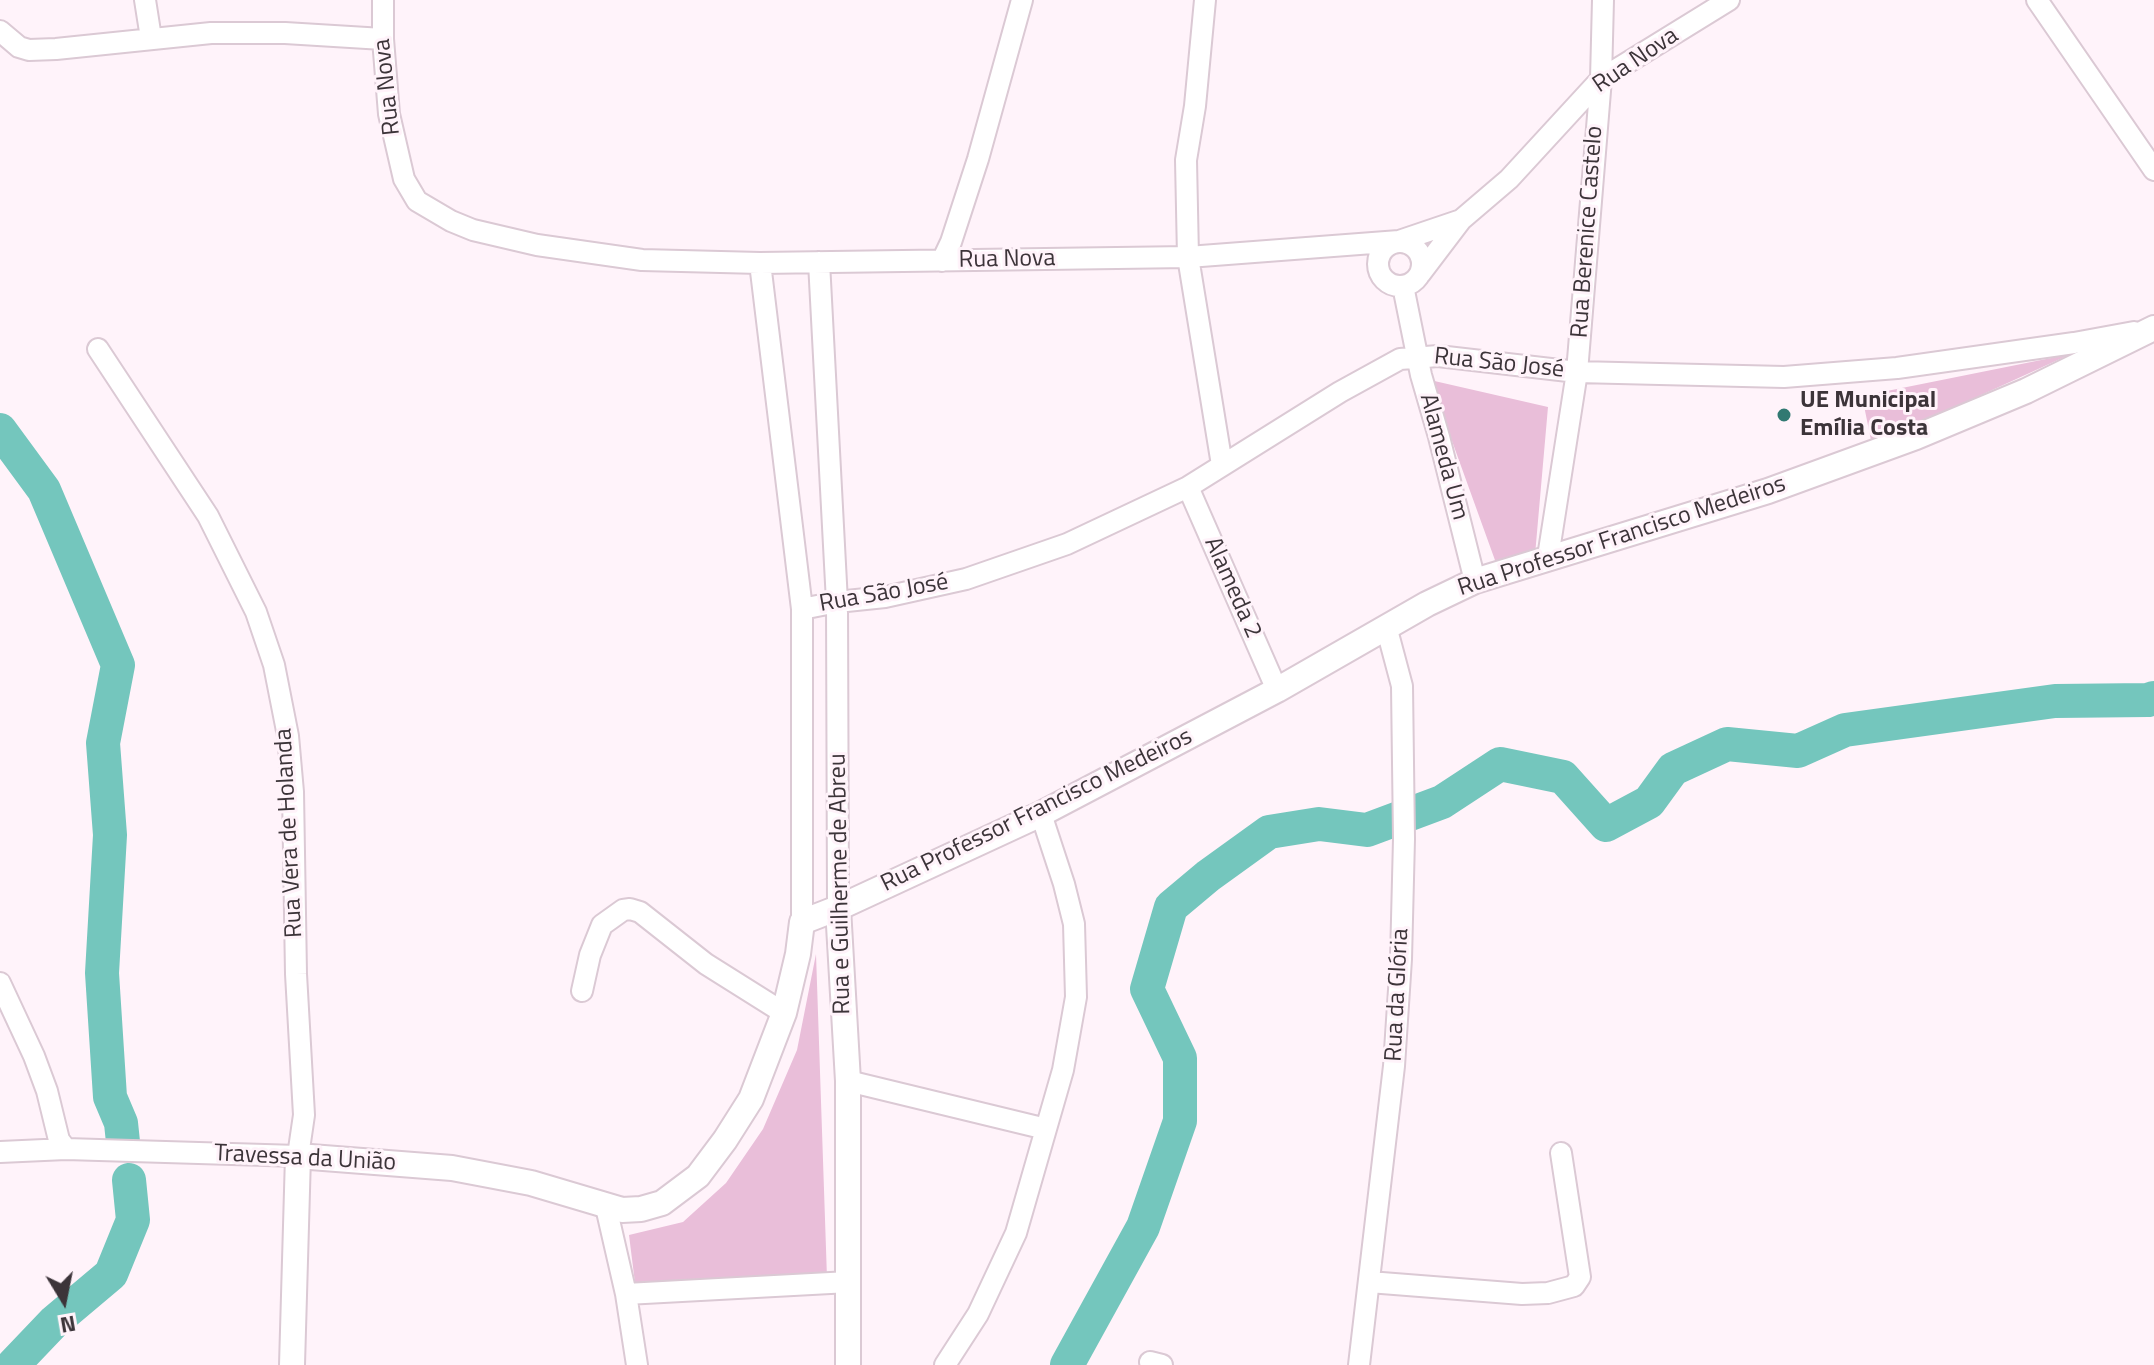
<!DOCTYPE html>
<meta charset="utf-8">
<style>
body{margin:0}
#map{position:relative;width:2154px;height:1365px;overflow:hidden;background:#fff3fa;font-family:"Titillium Web",sans-serif}
canvas{display:block}
.north{position:absolute;left:24px;top:1261px;width:80px;height:80px;-webkit-text-stroke:6px #fff3fa;paint-order:stroke;rotate:170deg;font-size:22px;font-weight:700;line-height:32px;text-align:center;color:#3c3439}
.north::after{content:'';display:block;margin:auto;width:28px;height:36px;background:#3c3439;clip-path:polygon(50% 0,100% 100%,50% 72%,0 100%)}
</style>
<div id="map">
<canvas width="2154" height="1365"></canvas>
<div class="north">N</div>
</div>
<script>
const g = document.querySelector('canvas').getContext('2d');
g.lineJoin = 'round';
function fillPath(path, color) { g.fillStyle = color; g.fill(path, 'evenodd'); }
const toPath = rows => new Path2D(rows.map(r => 'M' + r).join(''));
function trace(path, color, width, dash) { g.strokeStyle = color; g.lineWidth = width; g.lineCap = dash ? 'butt' : 'round'; g.setLineDash(dash || []); g.stroke(path); }
function drawText(font, color, halo, rows, align = 'center') {
  g.font = font + ' "Titillium Web",sans-serif'; g.lineWidth = 6; g.setLineDash([]); g.textBaseline = 'middle'; g.strokeStyle = halo; g.fillStyle = color; for (const [text, x, y, turn = 0] of rows) {
    g.save(); g.translate(x, y); g.rotate((+turn || 0) * Math.PI / 180); g.textAlign = isNaN(turn) ? turn : align; if (halo) g.strokeText(text, 0, 0); g.fillText(text, 0, 0); g.restore();
  }
}
fillPath(toPath([
 [2071,354,1872,445,1862,396],
 [1430,380,1548,407,1535,555,1496,563],
 [816,954,827,1278,636,1291,629,1235,683,1222,726,1183,763,1129,797,1050]
]), '#e9bed9');
trace(toPath([
 [0,430,44,490,118,665,103,743,110,835,102,973,110,1097,121,1123,123,1142],
 [13,1365,54,1322,111,1274,133,1220,129,1180],
 [1067,1365,1143,1227,1180,1121,1180,1058,1147,989,1171,907,1208,876,1269,832,1319,824,1367,830,1442,802,1500,764,1563,777,1606,825,1649,802,1673,769,1727,744,1798,751,1845,730,2055,701,2148,700,2154,698]
]), '#74c6bd', 34);
const minor = toPath([
 [145,0,151,38],
 [383,0,383,39,389,114,404,179,417,201,451,221,473,230,537,245,642,260,760,263,1188,257,1399,241,1461,220,1509,179,1601,79,1729,0],
 [1205,0,1195,106,1186,160,1188,257,1222,465],
 [2037,0,2154,170],
 [0,31,19,47,29,50,56,49,211,33,285,33,383,39],
 '1378 264a22 22 0 1 1 44 0a22 22 0 1 1-44 0Z',
 [942,261,951,242,978,159,1022,0],
 [819,262,837,602,838,908],
 [760,263,802,609,802,922],
 [1420,274,1461,220],
 [1403,286,1421,375,1439,437,1475,581],
 [1188,487,1277,690],
 [1548,557,1577,372,1601,79,1603,0],
 [802,609,837,602,885,597,966,579,1067,544,1188,487,1340,392,1400,359,1438,356,1577,372,1784,377,1897,368,2074,343,2134,332],
 [0,983,34,1056,47,1091,59,1140,66,1149],
 [582,991,590,955,602,925,623,910,630,909,640,912,706,964,784,1013],
 [848,1081,1046,1129],
 [0,1152,66,1149,298,1156,304,1115,296,974,293,792,288,736,274,665,256,612,208,516,98,349],
 [606,1207,626,1294,637,1365],
 [1369,1282,1522,1294,1548,1293,1574,1286,1580,1277,1561,1153],
 [626,1294,849,1282],
 [1150,1362,1162,1365],
 [945,1365,978,1314,1016,1233,1063,1070,1076,997,1074,924,1064,884,1041,814],
 [1359,1365,1394,1066,1401,959,1404,839,1402,686,1386,626]
]);
const tertiary = toPath([
 [838,908,848,1081,848,1365],
 [292,1365,298,1156,452,1168,531,1183,622,1210,641,1209,662,1203,698,1176,725,1140,751,1099,784,1013,798,954,802,922,838,908,1041,814,1277,690,1427,604,1475,581,1768,491,1916,437,2026,391,2154,328]
]);
trace(minor, '#dbc9d4', 24);
trace(tertiary, '#dbc9d4', 28);
trace(minor, '#fff', 20);
trace(tertiary, '#fff', 24);
for (const [x, y, r, color] of [
 [1784,415,8,"#317972"]
]) { const dot = new Path2D(); dot.arc(x, y, r, 0, 2 * Math.PI); g.fillStyle = color; g.fill(dot); trace(dot, '#fff3fa', 3); }
drawText('24px', '#3c3439', '#fff3fa', [
 ["Rua Nova",1636,61,-34],
 ["Rua Nova",388,87,-96],
 ["Rua Berenice Castelo",1588,232,-86],
 ["Rua Nova",1007,260,-1],
 ["Rua São José",1499,364,6],
 ["Alameda Um",1443,457,75],
 ["Rua Professor Francisco Medeiros",1622,537,-18],
 ["Alameda 2",1232,588,66],
 ["Rua São José",884,594,-10],
 ["Rua Professor Francisco Medeiros",1037,811,-26],
 ["Rua Vera de Holanda",290,833,-93],
 ["Rua e Guilherme de Abreu",841,884,-91],
 ["Rua da Glória",1398,995,-87],
 ["Travessa da União",305,1159,3]
]);
drawText('bold 24px', '#3c3439', '#fff3fa', [
 ["UE Municipal",1800,401],
 ["Emília Costa",1800,429]
], 'left');
</script>
